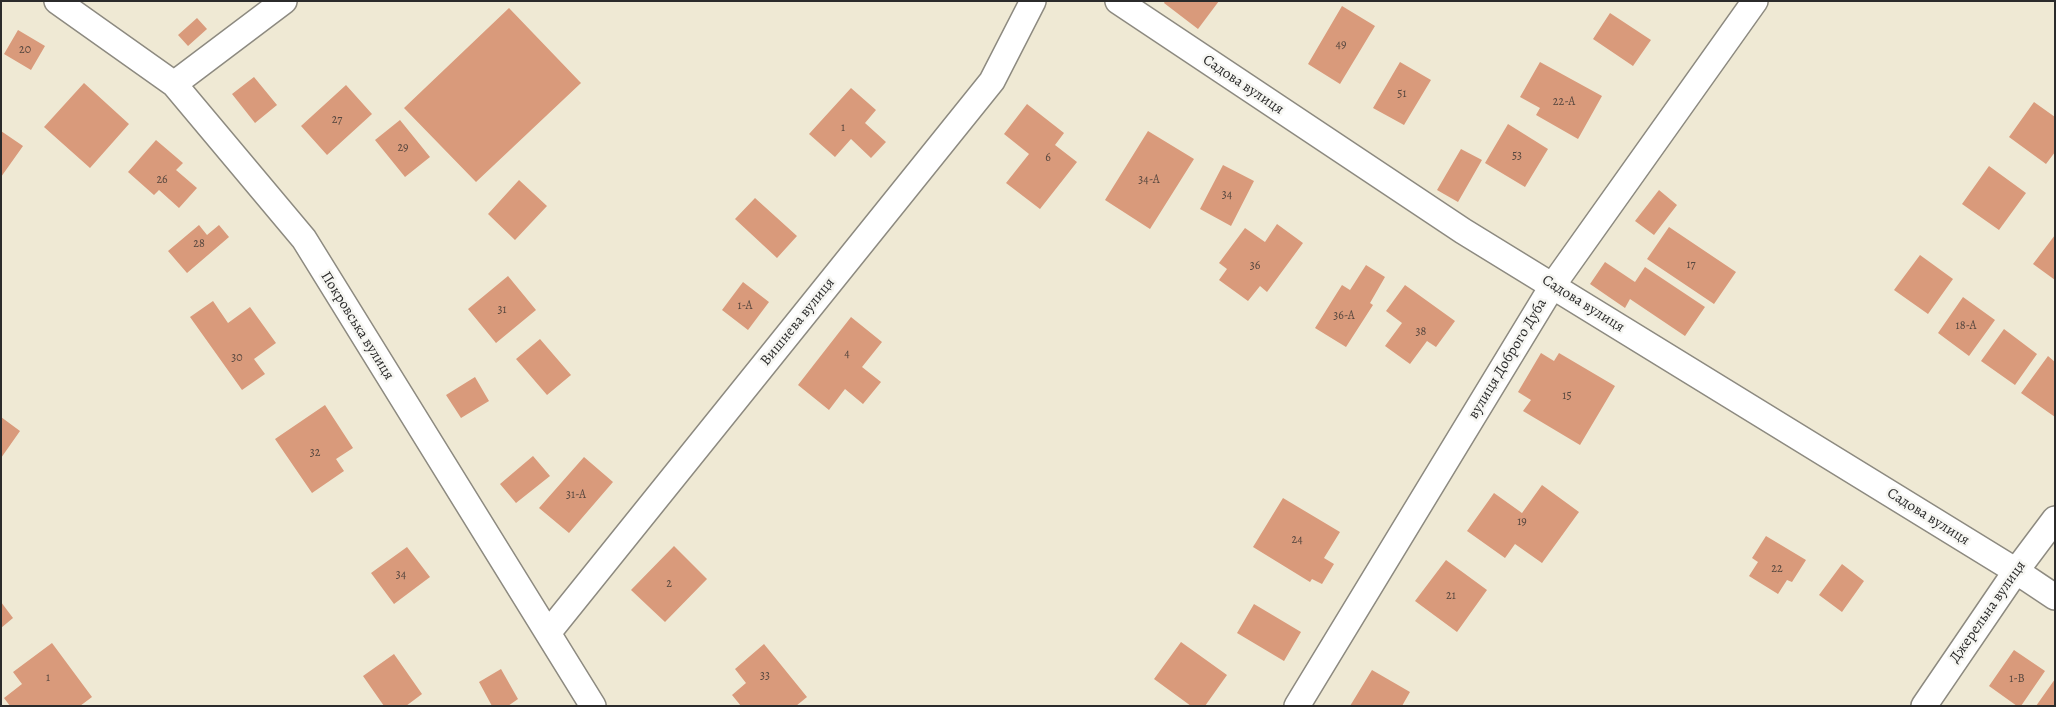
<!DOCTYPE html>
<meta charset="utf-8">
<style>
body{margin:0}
#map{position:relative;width:2056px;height:707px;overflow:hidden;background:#efe9d4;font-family:Alegreya,serif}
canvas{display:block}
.frame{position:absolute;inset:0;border:2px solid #2b2b2b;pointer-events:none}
</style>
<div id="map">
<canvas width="2056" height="707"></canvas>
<div class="frame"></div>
</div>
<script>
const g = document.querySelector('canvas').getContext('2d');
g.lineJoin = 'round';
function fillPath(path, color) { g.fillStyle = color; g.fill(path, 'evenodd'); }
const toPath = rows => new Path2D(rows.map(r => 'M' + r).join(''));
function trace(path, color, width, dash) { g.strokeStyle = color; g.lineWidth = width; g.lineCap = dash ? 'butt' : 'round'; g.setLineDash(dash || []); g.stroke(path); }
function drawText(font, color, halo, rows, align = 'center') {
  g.font = font + ' Alegreya,serif'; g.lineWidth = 5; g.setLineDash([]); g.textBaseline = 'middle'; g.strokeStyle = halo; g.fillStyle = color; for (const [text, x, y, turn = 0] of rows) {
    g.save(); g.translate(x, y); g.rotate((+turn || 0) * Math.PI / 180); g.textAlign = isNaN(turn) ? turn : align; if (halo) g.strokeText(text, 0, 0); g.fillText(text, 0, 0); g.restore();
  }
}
fillPath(toPath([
 [1165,1,1219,1,1198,29,1164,3],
 [1342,6,1375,26,1340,84,1308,64],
 [509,8,581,83,476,182,404,108],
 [1610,13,1651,40,1633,66,1593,39],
 [197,18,207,29,188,46,178,35],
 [18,30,45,46,31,70,4,54],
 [1400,62,1431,80,1404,125,1373,108],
 [1540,62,1602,96,1578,139,1536,115,1540,108,1520,97],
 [254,77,277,105,255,123,232,94],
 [84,83,129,124,90,168,44,127],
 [346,85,372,114,327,155,301,126],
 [851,88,876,110,865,123,886,142,871,158,851,139,835,157,809,134],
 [2034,102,2055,117,2055,152,2046,164,2009,137],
 [1027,104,1064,133,1055,145,1077,162,1040,209,1006,183,1029,154,1004,134],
 [400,120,430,157,405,177,375,140],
 [1508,124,1548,149,1525,187,1485,163],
 [1,131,23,146,1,177],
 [1148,131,1194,159,1150,229,1105,200],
 [156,140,183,163,176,170,197,188,179,208,159,190,154,195,128,172],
 [1461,149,1482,160,1458,202,1437,190],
 [1223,165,1254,181,1231,226,1200,209],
 [1989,166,2026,193,1999,230,1962,204],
 [519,180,547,206,515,240,488,214],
 [1659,190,1677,205,1654,235,1635,221],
 [755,198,797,236,777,258,735,219],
 [1277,224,1303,243,1267,292,1260,286,1248,301,1219,280,1227,269,1219,263,1245,228,1265,242],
 [199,225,207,235,219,225,229,237,187,273,168,251],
 [1669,227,1736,272,1714,304,1647,259],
 [2055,235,2055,280,2033,264],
 [1920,255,1953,279,1928,314,1894,290],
 [1605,262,1635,282,1645,267,1705,307,1685,336,1630,299,1625,308,1590,284],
 [1366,265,1385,277,1370,303,1373,305,1346,347,1315,328,1342,285,1350,290],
 [508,276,536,310,496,343,468,309],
 [743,282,769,302,748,330,722,310],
 [1405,285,1455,321,1436,347,1427,341,1410,364,1385,346,1402,323,1386,311],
 [1963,297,1995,320,1969,356,1938,333],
 [213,301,228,323,250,307,276,343,254,359,265,374,242,390,190,317],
 [851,317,882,342,862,367,881,382,863,404,845,389,829,410,798,385],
 [2004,329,2037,354,2015,385,1981,361],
 [540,339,571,375,547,395,516,359],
 [1541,353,1554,361,1559,353,1615,386,1580,445,1523,411,1531,400,1518,392],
 [2048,356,2055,362,2055,417,2021,393],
 [475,377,489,401,461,418,446,395],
 [325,405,353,448,336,459,344,471,312,493,275,439],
 [1,417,20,431,1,458],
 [533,456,550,476,516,503,500,484],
 [584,457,613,482,569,533,539,508],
 [1542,485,1579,512,1542,563,1515,544,1505,558,1467,531,1494,493,1522,513],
 [1283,498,1340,532,1324,558,1334,564,1322,584,1312,579,1310,582,1253,547],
 [1766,536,1806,560,1792,582,1787,580,1778,594,1749,576,1758,562,1752,558],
 [674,546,707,579,665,622,631,590],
 [407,547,430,577,394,604,371,573],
 [1446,560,1487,590,1457,632,1415,601],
 [1842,564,1864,581,1842,612,1819,595],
 [1,602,13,618,1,628],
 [1254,604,1301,632,1284,661,1237,633],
 [1181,642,1227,675,1205,706,1191,706,1154,679],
 [52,643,92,697,80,706,10,706,4,698,22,684,13,672],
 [764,644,807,697,796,706,741,706,732,695,746,683,735,669],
 [2014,650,2045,671,2021,706,2017,706,1989,686],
 [394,654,422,694,406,706,384,706,363,676],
 [501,669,518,699,508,706,492,706,479,682],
 [1372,670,1410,692,1402,706,1350,706],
 [2055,679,2055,706,2036,706]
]), '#d99a7b');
const street = toPath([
 [57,1,174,84,304,239,593,706],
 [1118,1,1463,231,2016,571,2055,597],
 [174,84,284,1],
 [548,633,992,81,1033,1],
 [1297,706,1553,285,1755,1],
 [1924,706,2016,571,2055,519]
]);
trace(street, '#8d8a80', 28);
trace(street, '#fff', 25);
drawText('12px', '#56473f', null, [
 ["49",1341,45],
 ["20",25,50],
 ["51",1402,94],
 ["22-А",1564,102],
 ["27",337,120],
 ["1",843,128],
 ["29",403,148],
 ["53",1517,156],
 ["6",1048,158],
 ["26",162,180],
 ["34-А",1149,180],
 ["34",1227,195],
 ["28",199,244],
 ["17",1691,265],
 ["36",1255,266],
 ["1-А",745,306],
 ["31",502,310],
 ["36-А",1344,316],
 ["18-А",1966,326],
 ["38",1421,332],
 ["4",847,354],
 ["30",237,358],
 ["15",1567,396],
 ["32",315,453],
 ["31-А",576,495],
 ["19",1522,522],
 ["24",1297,540],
 ["22",1777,569],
 ["34",401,575],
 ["2",669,584],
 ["21",1451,596],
 ["33",765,676],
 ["1",48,678],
 ["1-В",2017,679]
]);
drawText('15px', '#2b2b2b', '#f6f6f2', [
 ["Садова вулиця",1243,85,34],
 ["Садова вулиця",1583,304,32],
 ["Вишнева вулиця",798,322,-51],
 ["Покровська вулиця",357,326,58],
 ["вулиця Доброго Дуба",1508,359,-59],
 ["Садова вулиця",1928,517,32],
 ["Джерельна вулиця",1988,612,-55]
]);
</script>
